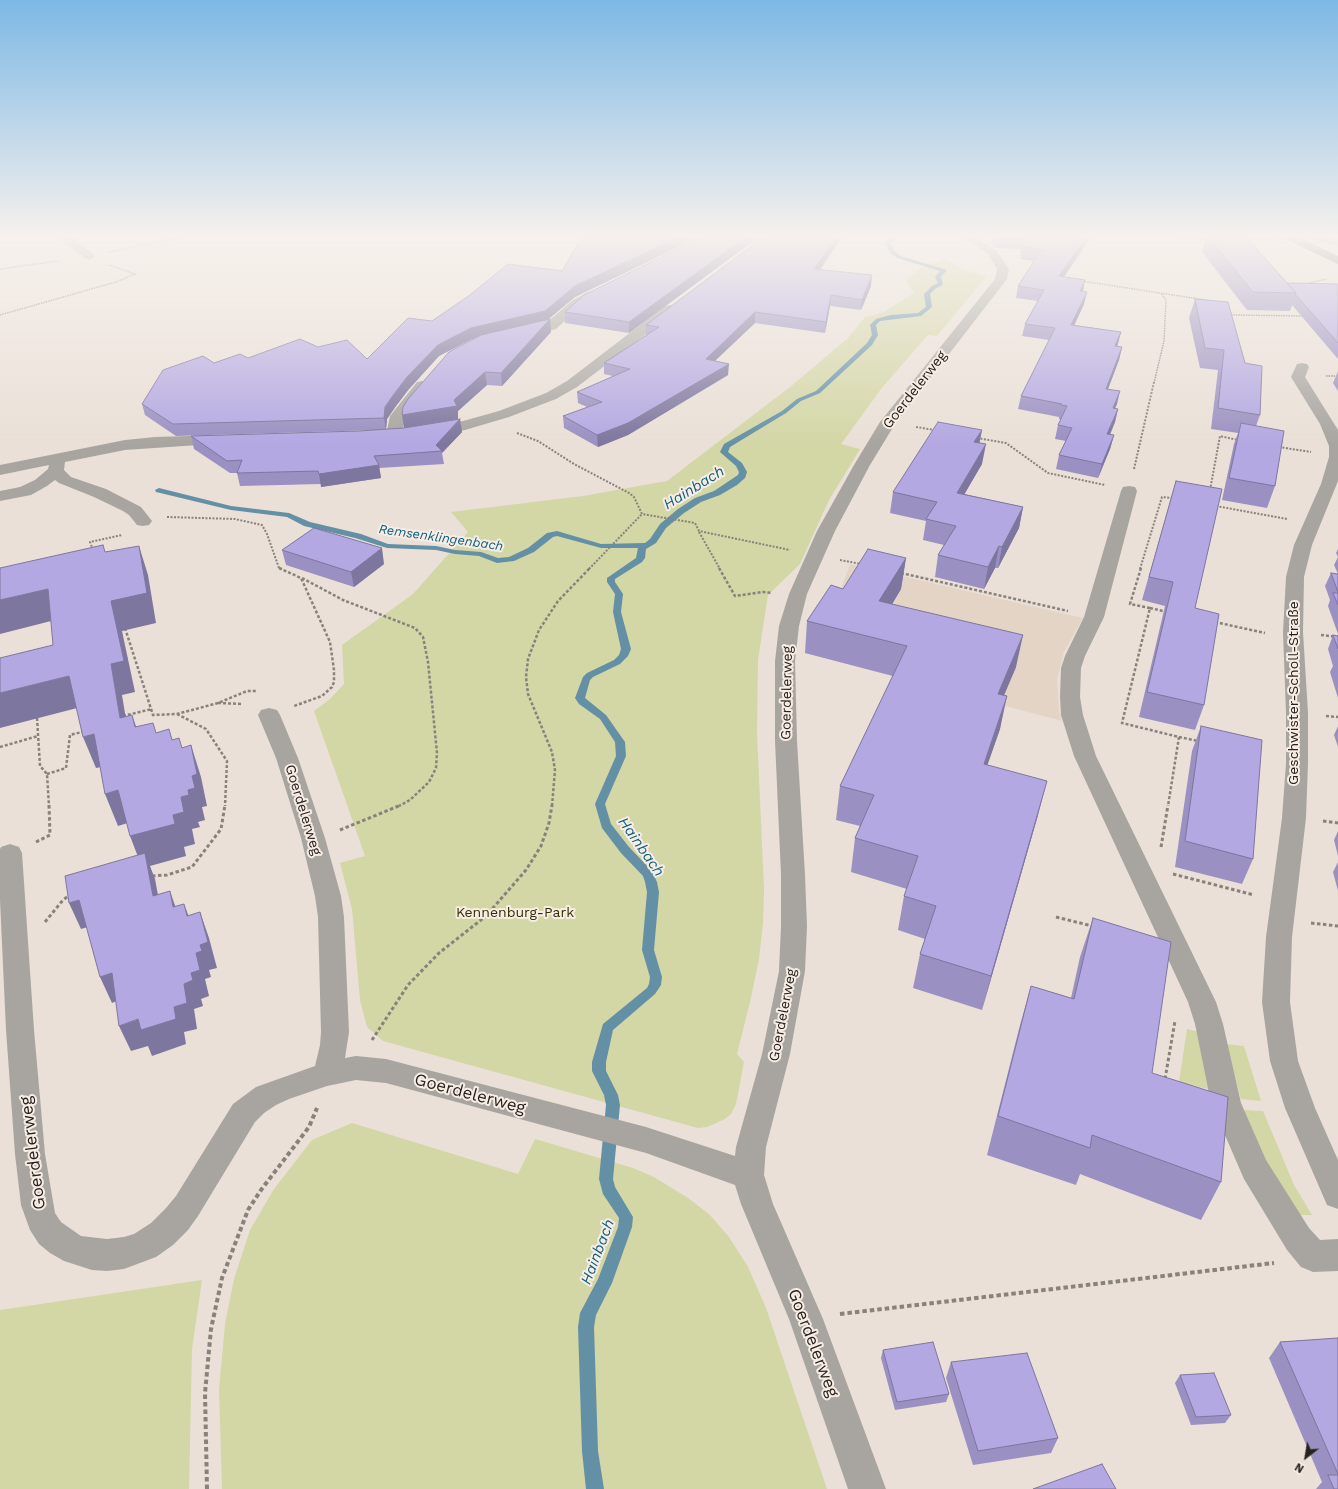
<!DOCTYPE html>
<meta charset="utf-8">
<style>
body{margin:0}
#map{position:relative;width:1338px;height:1489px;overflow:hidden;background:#eae0d7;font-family:"Work Sans",sans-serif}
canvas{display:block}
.north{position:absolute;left:1286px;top:1437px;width:40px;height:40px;-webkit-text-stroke:3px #f8ede4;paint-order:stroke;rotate:211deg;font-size:11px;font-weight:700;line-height:16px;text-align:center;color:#26221e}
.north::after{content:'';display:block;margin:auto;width:14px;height:18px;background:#26221e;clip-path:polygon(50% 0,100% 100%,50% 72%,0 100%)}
</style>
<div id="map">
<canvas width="1338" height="1489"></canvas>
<div class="north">N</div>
</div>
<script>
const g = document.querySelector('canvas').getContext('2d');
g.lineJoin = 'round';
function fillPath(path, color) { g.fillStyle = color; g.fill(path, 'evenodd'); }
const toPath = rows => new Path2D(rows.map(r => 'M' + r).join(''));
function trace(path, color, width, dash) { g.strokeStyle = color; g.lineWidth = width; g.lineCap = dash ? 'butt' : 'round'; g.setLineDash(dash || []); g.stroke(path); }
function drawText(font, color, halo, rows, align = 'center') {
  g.font = font + ' "Work Sans",sans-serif'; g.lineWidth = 4; g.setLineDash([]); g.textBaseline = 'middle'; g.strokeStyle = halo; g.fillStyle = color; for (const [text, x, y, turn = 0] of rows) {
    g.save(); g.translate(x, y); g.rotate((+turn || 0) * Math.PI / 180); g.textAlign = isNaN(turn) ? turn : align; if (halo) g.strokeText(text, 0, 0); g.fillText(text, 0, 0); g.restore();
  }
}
fillPath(toPath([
 [850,564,1083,618,1064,652,1057,679,1059,710,1062,721,805,653,828,616,831,617]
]), '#e4d4c5');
fillPath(toPath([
 [1178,237,1270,237,1280,241,1179,239],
 [945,259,967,271,987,276,937,336,928,335,881,389,841,444,860,449,829,500,800,564,768,595,758,660,757,733,764,889,763,923,759,959,750,1002,737,1054,744,1062,736,1104,731,1114,725,1119,707,1127,698,1128,383,1041,367,1027,360,1000,352,909,340,863,365,856,314,711,330,699,344,684,342,645,413,594,468,532,451,512,583,496,667,481,790,387,847,339,865,317,884,312,914,293,906,281,920,268],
 [1187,1029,1199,1032,1212,1090,1179,1082],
 [1226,1044,1244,1046,1261,1101,1241,1099],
 [1244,1110,1263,1111,1294,1185,1312,1215,1297,1215,1279,1187,1259,1147],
 [352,1123,518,1174,535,1139,633,1168,654,1177,688,1198,709,1214,729,1237,748,1267,766,1308,827,1489,222,1489,219,1389,225,1324,234,1279,250,1230,274,1189,312,1140],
 [202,1280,192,1349,189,1489,0,1489,0,1310]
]), '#d3d6a5');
fillPath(toPath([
 [891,237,896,237,895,240,891,243,894,251,901,256,947,270,941,277,943,285,936,288,930,294,932,307,921,316,880,321,876,325,878,335,872,345,820,393,801,401,786,413,730,447,728,452,742,463,747,472,745,478,737,485,720,495,701,502,684,513,666,528,656,543,646,549,645,558,642,562,615,579,615,582,623,594,621,612,631,649,628,656,620,664,593,677,590,680,585,698,606,715,625,742,626,756,605,804,611,824,629,847,652,871,657,882,659,892,654,950,662,977,661,985,655,994,613,1030,606,1062,606,1071,618,1095,620,1105,613,1179,615,1187,633,1217,632,1227,612,1283,596,1315,594,1327,598,1451,604,1489,586,1489,582,1451,578,1327,580,1313,598,1279,618,1227,619,1218,603,1194,599,1179,606,1105,604,1095,592,1071,592,1062,603,1024,647,988,649,984,650,977,642,950,647,892,645,882,643,876,621,853,602,828,595,804,616,756,615,742,600,719,579,704,575,698,583,677,587,673,614,660,619,655,621,649,613,612,615,594,607,582,607,578,636,558,638,548,601,548,557,536,553,537,534,552,514,561,497,563,479,556,455,554,436,550,387,548,355,538,304,526,287,517,231,510,156,492,155,490,159,488,231,506,289,513,310,522,361,534,388,544,436,546,455,550,481,552,498,558,509,557,528,548,547,533,557,531,601,544,645,543,650,539,660,524,678,509,695,498,714,491,738,475,739,472,736,466,720,452,724,444,782,411,797,399,816,391,867,343,872,335,870,325,876,319,891,315,918,313,926,307,924,294,932,286,938,283,935,277,940,271,897,258,890,253,885,242,891,237]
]), '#6490a6');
trace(toPath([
 [110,252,182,237],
 [0,269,58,261],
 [1082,281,1212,301],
 [1306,284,1326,279],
 [1230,312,1232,315,1304,316],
 [0,315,116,282,135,274,109,265],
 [1326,376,1338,376],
 [1154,383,1164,341,1166,300,1161,293]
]), '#89827c', 1.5, [1.5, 1]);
trace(toPath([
 [916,427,935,430],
 [517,433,538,441,574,464,629,493,634,497,642,514,695,523,699,531,790,550],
 [977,438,1006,443,1048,473,1105,485],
 [1279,447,1311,452],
 [1134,469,1154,382],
 [1210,490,1220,436,1238,440],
 [1216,506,1287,519],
 [167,517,235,519,262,525,267,534,279,568,282,569],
 [699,532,720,569],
 [93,550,90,542,122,535],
 [840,560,861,564],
 [589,569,642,514],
 [1140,569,1162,497,1173,498]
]), '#89827c', 2, [2, 1.5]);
trace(toPath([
 [279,568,301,578,330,642,334,670,334,682,332,687,322,696,294,706],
 [719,568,735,596,763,592,772,593],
 [1141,568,1130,604,1150,608,1122,723,1179,737,1168,806],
 [901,573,1068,611],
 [302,578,343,600,415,628,423,637,428,662,437,753,436,768,429,782,410,800,399,806],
 [1150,608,1167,612],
 [1215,622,1265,633],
 [125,628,153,715,177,714,218,703,247,691,257,691],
 [1321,635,1338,637],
 [218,703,243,704],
 [177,714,206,729,227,761,225,806],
 [123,716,152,709],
 [1326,716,1338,717],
 [37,718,40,766,47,774,49,806],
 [1179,737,1198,741],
 [0,747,38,736],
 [47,774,66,768,70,735,86,731],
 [552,806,555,770,552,752,528,694,526,677,528,659,539,630,558,601,590,568]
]), '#89827c', 2.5, [3, 2]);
trace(toPath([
 [1323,821,1338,823],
 [340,830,401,805],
 [36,842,50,835,49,805],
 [1161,847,1168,805],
 [1173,874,1254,895],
 [152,876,167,875,192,867,221,829,225,805],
 [1056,917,1092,926],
 [45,922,63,900,70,895],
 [1311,923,1338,926],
 [372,1040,408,985,439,953,486,916,526,870,541,846,549,823,552,805],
 [1165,1079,1175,1021]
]), '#89827c', 3, [3.5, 2.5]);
trace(toPath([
 [840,1314,1274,1263],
 [207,1489,205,1393,211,1329,222,1278,248,1210,261,1190,309,1127,317,1108]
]), '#89827c', 4, [4.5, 3]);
fillPath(toPath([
 [57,237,71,237,75,239,95,256,93,258,89,260,85,258,57,237],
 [962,237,975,237,996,250,1009,269,1007,279,895,424,870,465,835,531,807,594,799,626,795,661,797,741,805,875,807,926,805,971,790,1054,766,1147,764,1175,773,1204,823,1319,886,1489,848,1489,789,1319,741,1204,735,1185,646,1153,386,1083,356,1080,327,1086,289,1099,276,1105,264,1113,255,1122,198,1216,188,1230,173,1245,156,1257,124,1269,107,1271,92,1270,64,1261,50,1253,39,1244,30,1230,21,1205,15,1154,6,1030,0,900,0,849,1,847,10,844,19,847,22,853,34,1030,45,1154,55,1213,61,1222,81,1236,107,1239,124,1237,134,1234,151,1223,166,1208,176,1196,233,1104,256,1087,315,1066,320,1045,321,1032,318,917,315,896,301,838,276,758,258,715,261,710,269,708,277,710,280,715,298,758,325,838,341,896,344,917,349,1032,345,1058,356,1056,386,1059,646,1127,735,1156,736,1147,762,1054,779,971,781,926,781,875,775,741,775,661,779,626,789,594,817,531,854,465,880,422,995,279,997,269,988,254,962,237],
 [1309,237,1327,237,1338,240,1338,246,1311,239,1309,237],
 [588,292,592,293,594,296,592,299,581,306,556,329,522,338,517,337,515,334,517,331,546,323,573,300,588,292],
 [670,305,675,306,676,309,675,312,577,387,556,399,509,417,465,430,432,436,427,434,424,431,427,428,463,421,499,411,546,393,567,381,665,306,670,305],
 [1302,363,1307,364,1309,367,1305,377,1338,430,1338,481,1312,545,1304,577,1303,632,1308,713,1308,763,1306,818,1292,937,1290,1002,1298,1061,1315,1108,1338,1160,1338,1209,1327,1205,1285,1108,1270,1061,1262,1002,1266,937,1282,818,1286,763,1286,713,1283,632,1286,577,1294,545,1321,484,1329,457,1329,446,1320,424,1291,377,1297,364,1302,363],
 [422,381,427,382,429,385,405,417,402,435,399,438,394,440,389,438,386,435,390,416,417,382,422,381],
 [222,435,228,437,230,440,228,443,125,450,65,462,64,470,71,477,106,489,141,507,152,521,149,525,143,526,137,525,129,515,123,511,94,497,59,483,55,480,47,486,31,495,0,501,0,491,20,487,35,480,48,469,49,465,0,475,0,465,125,440,155,437,222,435],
 [1129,486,1135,487,1137,491,1104,617,1085,656,1081,668,1080,697,1083,715,1096,756,1216,1002,1223,1024,1241,1103,1266,1160,1309,1228,1320,1240,1338,1239,1338,1271,1313,1272,1301,1267,1287,1250,1244,1179,1211,1103,1195,1024,1188,1002,1074,756,1061,715,1060,697,1061,668,1065,656,1084,617,1121,491,1123,487,1129,486]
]), '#a8a5a0');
fillPath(toPath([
 [1283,237,1298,237,1338,256,1338,264,1285,239,1283,237]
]), '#77736a');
fillPath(toPath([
 [582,237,699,237,575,297,547,320,550,319,551,332,502,386,487,385,458,411,458,419,460,419,462,432,442,453,444,464,379,468,381,478,321,487,321,484,240,486,237,473,230,473,194,449,191,436,359,431,376,430,176,436,145,415,142,404,214,363,248,358,318,347,367,359,432,321,562,271],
 [477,337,404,428,386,429,387,419,396,406,409,389,439,356,472,339],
 [993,237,1091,237,1064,277,1083,292,1084,304,1074,325,1121,332,1117,346,1122,347,1119,360,1108,389,1117,404,1115,408,1118,409,1115,422,1110,435,1114,435,1110,449,1098,478,1056,469,1059,455,1066,441,1055,439,1058,425,1061,419,1059,419,1059,417,1018,409,1021,396,1049,340,1022,336,1025,324,1038,301,1016,298,1018,286,1034,261,1020,259,1021,256,1020,256,1021,249,996,248,992,246],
 [1206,237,1246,237,1287,283,1338,284,1338,359,1292,305,1290,311,1247,310,1202,252],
 [840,240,820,270,871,286,861,310,830,306,825,333,755,323,715,361,728,375,628,435,598,447,564,428,563,416,587,407,578,403,577,392,613,376,604,374,604,363,646,336,646,325],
 [752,242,629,333,565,323,565,312],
 [1195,299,1245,363,1260,415,1256,426,1275,486,1267,508,1222,500,1234,444,1238,433,1211,429,1218,370,1200,368,1189,318],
 [1338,371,1338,391,1333,383],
 [982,430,979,443,982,464,964,494,1023,507,1019,528,998,568,995,568,984,589,935,577,938,555,944,545,923,540,926,521,890,513,893,492],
 [1176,481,1195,608,1204,705,1195,730,1139,717,1165,606,1142,600],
 [1338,549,1338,634,1328,606,1330,600,1325,586,1331,573,1338,574,1334,565,1338,557,1336,553],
 [282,550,384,564,354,587,286,565],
 [906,558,901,589,892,604,1016,667,1004,695,1000,729,987,765,1038,815,982,1010,913,988,920,954,925,939,898,930,904,896,907,889,851,872,855,838,860,826,836,820,840,786,893,676,805,653,807,621,843,589],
 [1333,635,1338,636,1338,698,1330,672,1333,666,1328,649],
 [1201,726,1253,859,1242,884,1175,867,1192,751],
 [1338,726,1338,747,1334,735],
 [1338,831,1338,856,1334,840],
 [1338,862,1338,891,1333,872],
 [1093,918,1152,1073,1221,1182,1201,1220,1080,1174,1076,1185,987,1155,1020,1025,1031,986,1071,998,1080,957],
 [1338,1338,1338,1489,1316,1489,1322,1482,1269,1358,1280,1342],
 [883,1350,949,1394,946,1402,895,1410,881,1358],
 [951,1362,1058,1438,1051,1453,973,1465,946,1378],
 [1180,1375,1231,1415,1225,1423,1191,1425,1175,1383]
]), '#9a90c2');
fillPath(toPath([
 [679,237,699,237,575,297,545,322,472,339,439,356,409,389,396,406,387,419,386,430,384,418,385,407,407,377,438,345,471,328,575,286],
 [746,237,762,237,752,242,629,333,629,322],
 [837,237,841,237,840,240,813,279,814,269],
 [1086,237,1091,237,1056,288,1059,276],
 [872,275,871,286,861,310,862,300],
 [1085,280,1083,291,1077,303,1080,291],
 [1087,292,1084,304,1069,337,1071,325],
 [831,295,830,306,825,333,826,322],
 [755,312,755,323,705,370,706,359],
 [550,319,551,332,502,386,501,373],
 [1121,332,1118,344,1112,359,1115,346],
 [1122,347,1119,360,1103,402,1106,389],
 [729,364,728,375,628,435,598,447,597,435],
 [485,372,487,385,458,411,458,419,404,428,402,415,454,400],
 [1120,391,1117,404,1109,421,1113,408],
 [1118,409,1115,422,1104,448,1107,434],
 [460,419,462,432,442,453,442,451,436,445],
 [982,430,978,450,974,442],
 [1114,435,1110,449,1098,478,1102,464],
 [986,444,982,464,953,514,957,493],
 [379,465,381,478,321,487,319,474],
 [1023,507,1019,528,998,568,1002,547],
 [139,546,148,575,156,623,122,631,135,692,122,695,131,750,120,718,111,664,111,601],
 [999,546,995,568,984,589,988,567],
 [382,548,384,564,354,587,351,572],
 [906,558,901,589,875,633,879,601],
 [48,589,59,619,0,634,0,600],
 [1023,635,1016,667,991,726,998,694],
 [69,676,81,707,0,728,0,693],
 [1007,696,1000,729,976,798,984,764],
 [132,715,143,746,135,727],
 [94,734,106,766,96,768,83,737],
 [191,745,201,777,207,806,202,807,205,820,198,822,200,827,192,829,195,844,184,847,186,856,150,866,155,879,163,922,130,836,173,815,181,797,188,790,192,776],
 [1047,781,1038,815,982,1010,991,976],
 [118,790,131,822,118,826,105,794],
 [170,891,179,917,173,907],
 [79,900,91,926,81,929,69,903],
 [184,904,194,930,187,916],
 [200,912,209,938,217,968,209,970,211,977,205,979,209,996,201,999,203,1006,194,1009,197,1029,184,1032,186,1044,152,1056,148,1046,131,1051,119,1026,174,1007,184,984,191,973,196,953,200,945],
 [112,973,124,998,112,1003,100,977]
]), '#7d769e');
const building = toPath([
 [582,237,679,237,575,286,545,311,471,328,438,345,407,377,394,394,385,407,384,418,173,424,142,404,163,370,203,356,214,363,240,354,248,358,300,339,318,347,347,340,367,359,408,318,432,321,470,295,508,264,562,271,582,237],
 [702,237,746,237,629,322,565,312,584,295,702,237],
 [766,237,837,237,814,269,872,275,862,300,831,295,826,322,755,312,706,359,729,364,628,423,597,435,563,416,602,402,577,392,630,369,604,363,659,327,646,325,762,238,766,237],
 [997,237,1086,237,1059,276,1085,280,1080,291,1087,292,1071,325,1121,332,1115,346,1122,347,1106,389,1120,391,1113,408,1118,409,1107,434,1114,435,1102,464,1059,455,1072,428,1058,425,1067,406,1061,405,1062,404,1021,396,1055,328,1025,324,1044,290,1018,286,1041,250,1022,247,1024,245,1022,244,1026,238,997,237],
 [1208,237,1246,237,1296,293,1253,292,1208,237],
 [1287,283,1338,284,1338,343,1295,294,1296,293,1287,283],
 [1195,299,1228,302,1245,363,1262,366,1260,415,1218,408,1224,350,1205,348,1195,299],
 [550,319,501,373,485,372,454,400,457,406,402,415,403,407,408,399,449,352,481,335,550,319],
 [460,419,436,445,442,451,374,456,379,465,319,474,318,471,237,473,242,460,227,461,191,436,359,431,404,428,460,419],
 [938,422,982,430,974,442,986,444,957,493,1023,507,1002,547,999,546,988,567,938,555,956,526,926,519,937,502,893,492,938,422],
 [1241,423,1284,431,1275,486,1229,478,1241,423],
 [1176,481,1222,489,1195,608,1219,614,1204,705,1147,692,1173,582,1149,577,1176,481],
 [314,528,382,548,351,572,282,550,314,528],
 [103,545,105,552,139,546,147,593,111,601,124,661,111,664,120,718,132,715,135,727,153,723,156,733,169,729,172,740,179,738,182,748,191,745,197,774,192,776,195,788,188,790,189,795,181,797,184,812,173,815,175,824,130,836,118,790,105,794,94,734,83,737,69,676,0,693,0,658,53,645,48,589,0,600,0,568,103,545],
 [868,549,906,558,879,601,1023,635,998,694,1007,696,984,764,1047,781,991,976,920,954,936,906,904,896,918,856,855,838,874,795,840,786,907,646,807,621,831,585,843,589,868,549],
 [1331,573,1338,574,1338,592,1331,573],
 [1333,593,1338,593,1338,605,1333,593],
 [1333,635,1338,636,1338,649,1333,635],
 [1201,726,1262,740,1253,859,1185,841,1201,726],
 [145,853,153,896,170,891,173,907,184,904,187,916,200,912,208,942,200,945,202,951,196,953,200,970,191,973,193,980,184,984,187,1003,174,1007,176,1019,141,1030,138,1019,119,1026,112,973,100,977,79,900,69,903,65,876,145,853],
 [1093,918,1171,942,1152,1073,1228,1097,1221,1182,1092,1135,1090,1148,998,1116,1031,986,1074,999,1093,918],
 [1338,1338,1338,1474,1280,1342,1338,1338],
 [933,1342,949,1394,897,1402,883,1350,933,1342],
 [1027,1353,1058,1438,978,1451,951,1362,1027,1353],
 [1214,1373,1231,1415,1196,1417,1180,1375,1214,1373],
 [1102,1464,1116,1489,1033,1489,1102,1464],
 [1328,1475,1338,1475,1338,1489,1334,1489,1328,1475]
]);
fillPath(building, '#b3a8e2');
trace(building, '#7d769e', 1);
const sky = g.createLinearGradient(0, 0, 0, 445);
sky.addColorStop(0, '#7db8e5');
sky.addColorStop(0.53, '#f6f1ed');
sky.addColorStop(1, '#f6f1ed00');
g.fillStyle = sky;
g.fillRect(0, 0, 1338, 445);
drawText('italic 13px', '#0a5f80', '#f8ede4', [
 ["Remsenklingenbach",441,538,8]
]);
drawText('14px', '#26221e', '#f8ede4', [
 ["Goerdelerweg",915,390,-52],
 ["Goerdelerweg",787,693,-89],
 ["Geschwister-Scholl-Straße",1294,693,-90],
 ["Goerdelerweg",303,810,73],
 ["Goerdelerweg",783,1015,-79]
]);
drawText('14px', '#313100', '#f8ede4', [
 ["Kennenburg-Park",515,913]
]);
drawText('italic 15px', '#0a5f80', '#f8ede4', [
 ["Hainbach",694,488,-32],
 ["Hainbach",641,847,55],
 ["Hainbach",598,1252,-69]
]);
drawText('17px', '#26221e', '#f8ede4', [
 ["Goerdelerweg",470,1094,15],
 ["Goerdelerweg",33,1153,-97],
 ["Goerdelerweg",813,1343,69]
]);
</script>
